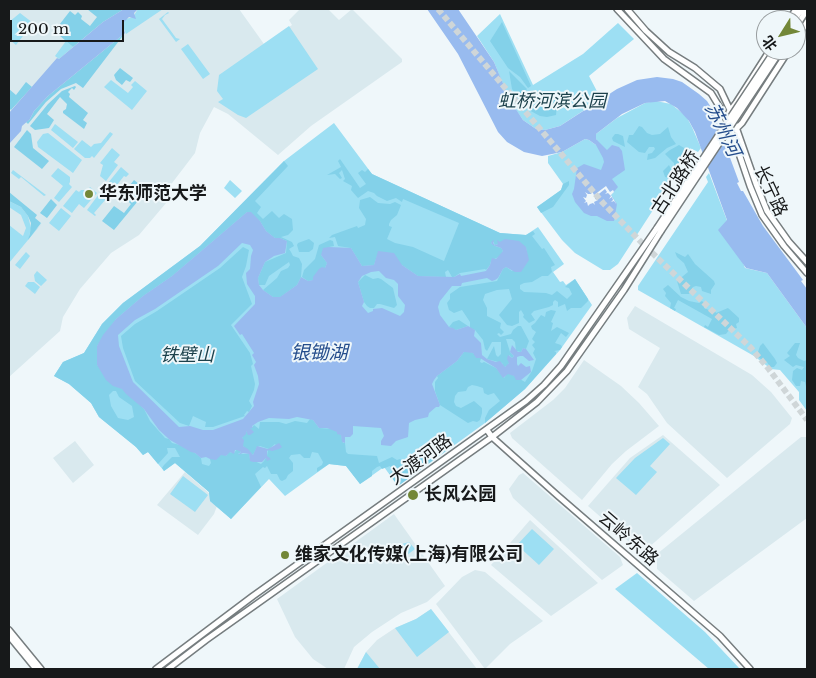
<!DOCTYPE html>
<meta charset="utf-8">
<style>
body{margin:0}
#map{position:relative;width:816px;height:678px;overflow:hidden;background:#eff7fa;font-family:"Libre Baskerville","Noto Sans SC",serif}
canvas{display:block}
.frame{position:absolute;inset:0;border:10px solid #17191a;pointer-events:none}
.north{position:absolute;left:756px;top:10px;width:50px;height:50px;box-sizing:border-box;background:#eff7fa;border:1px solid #999ea0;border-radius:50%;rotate:234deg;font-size:14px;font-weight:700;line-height:20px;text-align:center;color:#17191a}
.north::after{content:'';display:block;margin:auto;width:18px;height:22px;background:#738738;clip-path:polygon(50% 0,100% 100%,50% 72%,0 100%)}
.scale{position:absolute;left:10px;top:20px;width:114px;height:22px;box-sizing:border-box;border:2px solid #17191a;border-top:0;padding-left:6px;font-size:15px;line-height:18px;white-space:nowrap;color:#17191a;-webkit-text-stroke:4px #eff7fa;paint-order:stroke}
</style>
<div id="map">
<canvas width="816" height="678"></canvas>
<div class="frame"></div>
<div class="north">北</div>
<div class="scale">200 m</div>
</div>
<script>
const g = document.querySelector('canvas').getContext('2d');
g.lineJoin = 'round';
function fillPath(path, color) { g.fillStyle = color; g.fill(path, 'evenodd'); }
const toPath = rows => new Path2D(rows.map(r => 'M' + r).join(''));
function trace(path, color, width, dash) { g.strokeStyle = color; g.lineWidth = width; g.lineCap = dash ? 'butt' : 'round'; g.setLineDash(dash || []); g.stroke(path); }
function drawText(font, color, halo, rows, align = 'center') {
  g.font = font + ' "Libre Baskerville","Noto Sans SC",serif'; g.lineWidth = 4; g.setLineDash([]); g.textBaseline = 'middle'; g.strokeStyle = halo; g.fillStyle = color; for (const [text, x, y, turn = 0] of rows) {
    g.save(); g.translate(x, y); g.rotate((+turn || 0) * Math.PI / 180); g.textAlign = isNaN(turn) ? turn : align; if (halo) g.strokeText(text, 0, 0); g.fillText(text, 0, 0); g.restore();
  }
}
fillPath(toPath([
 [9,9,239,9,264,44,292,25,289,20,300,9,328,9,339,20,352,9,402,59,402,62,311,126,278,155,228,114,214,107,200,133,195,153,166,191,172,196,139,235,111,253,80,289,63,317,60,331,9,377],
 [635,306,752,375,771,392,792,418,790,424,727,478,667,423,647,394,638,387,660,348,629,329,627,318],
 [584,360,621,386,639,403,659,426,626,451,612,464,582,500,512,438,510,433,553,400,565,388],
 [663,435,720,485,648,548,635,547,588,506,630,458],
 [801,437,807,437,807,518,694,601,657,569,657,554],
 [75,441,94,465,73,483,53,458],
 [185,472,209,493,210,501,217,506,214,514,198,535,157,505],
 [523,473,620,557,623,565,602,580,513,498,509,489,519,475],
 [394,514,445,586,427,602,401,613,372,632,354,647,344,669,328,669,313,659,295,637,277,599],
 [530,520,598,583,551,616,491,565],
 [475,570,485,572,543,621,510,644,485,669,436,604,462,577],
 [431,609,477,669,357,669,366,652,377,640,395,628,416,619]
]), '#d9e9ee');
fillPath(toPath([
 [138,9,163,9,126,34,122,24,126,19,133,17],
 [168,12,169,13,165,15,162,19,176,38,180,39,176,42,159,19],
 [20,13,33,23,16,45,9,39,9,22],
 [500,14,533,85,583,54,618,23,634,39,589,76,601,99,560,126,545,130,536,129,523,120,510,101,494,62,477,36],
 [289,26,318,69,246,118,238,115,218,102,223,99,217,91,219,75],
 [66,41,73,47,59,59,55,56],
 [188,44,210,74,203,79,181,49],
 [111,80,128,93,133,87,131,85,135,81,147,91,132,110,104,87],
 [656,101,671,104,686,116,692,127,701,148,698,152,692,149,690,153,618,264,610,270,603,270,575,253,562,240,537,207,561,190,563,184,548,163,548,156,562,152,585,139,589,140,596,145,598,143,596,139,596,134,617,118,645,103],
 [334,123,372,174,500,233,526,235,538,227,564,264,553,272,560,282,563,281,566,285,575,279,592,305,560,350,525,389,485,423,398,486,384,467,360,484,346,466,329,464,285,496,269,479,231,519,210,501,209,492,175,463,164,471,148,452,143,455,136,447,99,417,91,403,69,384,54,376,63,362,84,353,102,324,123,303,200,246,284,161],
 [55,124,78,142,73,148,51,130],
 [110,132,113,134,94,158,92,156,90,158,85,158,74,149,82,140,91,147,94,144,101,143],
 [48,133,82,160,73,173,38,147,37,142,43,134],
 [112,148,120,155,114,162,118,165,106,181,100,176,103,165,100,163],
 [121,167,129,174,126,177,124,176,113,190,111,190,108,188,110,185,108,183],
 [58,168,70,177,70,182,69,184,72,187,59,202,54,198,63,186,51,176],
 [13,170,46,195,44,196,21,177,19,179,11,173],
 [709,173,745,268,767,273,807,328,807,411,799,400,799,392,780,370,771,369,754,356,638,290,638,286,708,182,706,177],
 [230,180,242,191,235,198,224,188],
 [90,187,97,193,84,208,79,204,72,213,63,206,76,190,79,192,81,190,88,190],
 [99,194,102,196,103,194,106,199,94,213,96,215,95,216,87,210],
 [9,201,21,207,28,216,31,228,29,237,42,223,9,263,9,225,23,236,26,228,21,215,9,207],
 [61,208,71,216,59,231,49,223],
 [26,252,30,256,20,269,15,265],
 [37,271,47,280,41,286,35,281,34,275],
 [28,282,34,282,40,287,35,294,25,286],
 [663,438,670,444,650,466,657,472,636,495,616,478,635,458],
 [183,476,208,495,195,512,170,494],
 [532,529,554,549,539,565,517,545],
 [409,542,415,549,398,562,392,559,402,544],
 [637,573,705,632,740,669,709,669,615,589],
 [431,609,449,632,417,657,395,628,416,619],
 [366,652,380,669,357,669]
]), '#9ddff3');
fillPath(toPath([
 [87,9,124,9,103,22,73,47,59,35,60,32,56,29,70,11,75,15,78,12,82,16,81,19,90,26,97,17],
 [502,22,531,86,528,88,520,77,508,68,490,41],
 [125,33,83,88,76,83,61,89,46,102,28,124,26,122,30,119,34,111,48,96],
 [120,68,133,78,130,82,126,80,122,85,116,80,114,75],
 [509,71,527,89,519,99,512,89],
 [26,82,32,87,11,110,9,108,9,89,16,95],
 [75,86,76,87,74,90,72,88,68,92,70,94,69,97,88,113,83,120,87,123,84,129,63,113,63,111,66,109,67,104,60,97,47,114,54,120,49,128,35,130,30,126,48,104,62,91],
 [551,92,557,105,556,115,547,117,540,116,527,109],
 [639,126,642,127,647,133,652,135,660,134,668,127,671,137,676,144,667,148,655,158,647,160,648,154,652,153,655,149,654,147,649,147,645,153,639,152,627,142,629,135,633,135],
 [27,130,31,134,33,148,49,161,42,169,14,147],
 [615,134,618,134,623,136,625,147,613,141,612,138],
 [679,145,691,152,685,155,678,172,674,169,674,163,665,154,670,150],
 [340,159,360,188,366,184,358,173,362,170,365,172,368,169,372,174,500,233,526,235,533,231,535,234,532,236,542,249,544,248,555,265,551,267,552,272,548,276,542,276,532,282,524,283,520,285,520,289,524,292,546,293,552,295,557,291,567,299,572,294,569,288,565,287,575,279,588,299,588,301,581,308,571,308,567,311,565,304,558,307,558,302,555,300,553,302,553,305,549,307,534,311,531,314,535,320,529,323,523,317,524,315,521,310,519,312,519,323,512,326,507,325,499,315,512,299,509,289,497,290,485,294,483,300,487,308,487,316,501,323,500,328,504,332,501,335,499,333,497,334,500,337,511,334,513,330,518,326,521,326,529,341,526,349,523,348,521,352,516,351,515,342,512,339,506,339,510,352,514,356,512,358,509,355,509,363,507,366,504,367,502,363,487,359,494,346,496,355,498,357,501,354,501,342,492,342,487,351,485,349,483,340,475,330,470,328,470,322,462,310,454,313,449,310,447,303,450,299,450,294,460,287,497,281,503,269,506,267,512,271,527,256,526,247,502,242,495,245,493,241,491,243,495,246,501,248,503,251,500,256,491,261,490,265,486,270,485,269,460,273,454,277,452,277,448,270,445,272,446,277,418,276,402,265,377,256,374,265,362,266,351,248,338,246,335,237,329,238,332,235,357,226,358,228,365,225,366,219,359,208,360,200,370,197,378,203,390,204,395,202,401,205,397,215,391,220,389,224,389,226,392,227,387,239,395,243,413,247,444,261,459,223,403,199,402,202,396,198,387,201,377,196,374,193,368,191,358,198,351,190,352,186,343,181,345,179,342,170,339,173,342,178,340,179,335,174,327,175,341,167,338,161],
 [284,161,288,166,255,201,261,207,257,213,263,219,272,211,279,218,284,214,292,219,293,230,288,235,281,237,292,242,294,246,289,249,291,252,293,256,299,258,302,264,301,277,297,285,279,298,273,297,263,290,277,278,281,271,288,268,290,265,289,262,269,276,265,285,259,285,258,278,265,262,286,253,287,241,280,238,275,238,266,231,260,221,247,212,172,276,143,296,116,319,97,346,97,365,144,409,150,421,165,438,169,439,172,443,180,445,195,453,201,458,202,464,209,466,211,463,210,459,223,454,226,456,229,452,234,453,237,449,241,452,238,454,249,454,250,459,261,464,264,461,267,456,268,450,273,450,278,448,275,444,269,449,260,446,257,447,253,455,243,446,242,438,246,431,248,433,249,428,252,428,254,425,259,429,260,422,279,422,286,424,295,421,307,423,310,419,313,420,319,428,334,429,341,435,343,443,345,443,346,452,348,454,377,456,379,463,392,457,397,460,400,459,404,462,413,461,416,459,416,452,421,449,421,446,433,439,448,449,398,486,389,474,393,470,390,466,382,469,380,466,377,467,372,471,372,476,360,484,346,466,329,464,317,472,317,468,322,465,323,462,318,453,312,452,310,458,304,458,300,454,291,455,289,458,293,463,293,471,288,475,286,479,282,481,280,480,277,474,271,474,267,466,265,468,263,467,255,474,261,487,231,519,210,501,209,492,175,463,164,471,162,468,164,465,172,457,180,457,175,448,167,448,168,453,158,464,148,452,143,455,136,447,99,417,91,403,69,384,54,376,63,362,84,353,102,324,123,303,200,246],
 [113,391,116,391,119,397,132,406,134,417,128,420,118,418,111,406,109,395],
 [669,165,673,173,677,175,674,179,665,177,663,171],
 [134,180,147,190,114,230,102,221,114,206,124,213,131,204,122,195],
 [569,181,569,185,553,207,541,213,537,207,561,190,563,184],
 [9,192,37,215,35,218,41,223,28,240,30,233,31,223,28,216,21,207,9,201],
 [51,199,57,205,47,218,40,213],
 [309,239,314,243,313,249,309,252,299,252,297,245,298,243],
 [330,240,333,241,334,246,329,247,321,255,327,263,325,268,314,280,308,281,302,277,304,270,315,259,319,245],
 [243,247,249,250,246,266,242,277,252,304,231,325,250,353,253,364,251,366,255,384,254,390,249,401,252,406,249,412,247,411,244,415,245,416,213,427,205,427,206,422,193,416,189,426,180,423,135,381,123,348,121,336,135,324,157,311,220,268],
 [675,252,685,257,688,254,695,264,714,281,715,284,711,290,711,294,702,291,701,287,696,286,693,287,689,294,681,294,677,281,688,272,684,263,677,257],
 [365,275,373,279,378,278,381,279,393,288,397,305,394,308,380,304,377,304,374,308,370,308,367,306,364,302,358,282],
 [668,285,681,297,689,301,699,303,702,301,704,303,704,308,711,311,713,308,716,313,728,308,739,318,739,322,736,324,737,328,729,330,726,334,719,335,704,327,705,325,708,327,712,319,678,300,674,308,676,309,675,311,670,308,671,303,665,296,666,293,663,289],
 [551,310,556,311,551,322,553,323,551,331,557,327,569,333,566,337,561,333,555,343,561,345,562,347,560,350,554,351,556,352,556,354,525,389,485,423,485,418,489,410,500,401,494,393,488,395,484,393,483,388,477,386,472,385,468,387,466,391,458,392,455,396,454,402,456,406,461,408,474,401,482,408,482,413,480,420,477,422,473,421,468,423,440,405,435,391,435,382,438,378,437,376,457,361,464,352,468,351,475,354,476,358,481,358,480,362,482,363,484,362,496,368,504,378,507,374,511,374,525,382,532,371,536,359,533,353,535,349,532,345,535,342,532,339,536,332,532,329,531,326,535,323,541,315,545,317,546,312],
 [459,320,468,326,456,330,449,327,453,322],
 [763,343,775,359,777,363,774,367,770,367,767,362,759,358,757,355,760,346],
 [795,343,800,343,796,355,798,358,804,361,807,360,807,391,805,382,801,381,800,386,796,386,792,380,793,371,797,368,802,370,804,367,796,365,793,367,784,360,790,356,787,353]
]), '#83d1e9');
fillPath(toPath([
 [124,9,138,9,134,13,136,19,129,17,122,24,125,33,48,96,34,111,30,119,22,126,21,131,9,144,9,113,57,58,59,59,103,22],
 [427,9,458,9,494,62,510,100,523,120,536,129,545,130,560,126,617,89,637,80,657,77,673,79,682,82,699,94,707,101,712,109,739,182,737,183,741,191,743,191,763,226,803,280,801,281,807,289,807,328,767,273,746,268,718,230,727,220,695,132,689,121,677,108,665,101,645,103,622,114,596,134,596,139,607,150,612,145,619,147,622,151,625,170,612,179,618,187,611,195,617,204,614,221,607,221,597,216,591,216,584,213,575,202,572,194,574,189,577,168,584,164,601,170,604,162,603,158,596,145,589,140,585,139,562,152,542,156,524,152,507,142,498,132,458,54],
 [247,212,251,212,260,221,266,231,275,238,280,238,287,241,285,253,274,256,265,262,258,278,259,285,263,290,273,297,280,297,297,285,301,277,308,281,313,280,313,277,319,269,322,267,325,268,327,263,321,255,323,248,329,247,351,248,362,266,374,265,378,251,394,253,402,265,418,276,454,277,460,274,461,276,486,271,490,265,492,258,496,259,503,251,501,248,493,245,491,243,493,240,494,241,493,243,495,245,498,244,497,240,500,242,505,239,519,241,526,247,529,260,521,272,515,272,506,267,503,269,498,278,495,280,492,281,487,278,462,283,461,286,452,286,440,301,438,307,440,315,449,327,453,328,456,330,468,326,475,330,474,336,481,343,482,355,487,359,496,362,500,361,505,367,509,363,507,359,508,355,512,358,514,356,510,352,512,345,518,352,521,352,523,348,526,349,534,360,529,361,523,356,520,356,517,357,517,364,518,366,521,363,526,367,530,366,531,372,521,380,516,380,514,376,508,374,503,378,496,368,480,358,476,358,473,353,464,352,457,361,437,376,434,380,432,384,440,405,439,407,436,407,429,413,428,417,415,420,409,423,408,437,396,441,391,446,381,445,381,441,384,436,381,428,353,426,353,434,350,437,345,437,345,443,342,442,341,435,337,434,337,432,327,428,319,428,313,420,297,417,289,419,269,418,258,422,252,426,253,428,250,428,254,432,250,435,248,435,246,431,246,434,242,438,244,440,243,446,248,449,253,455,257,446,268,449,279,443,282,447,279,449,272,451,269,450,267,451,267,456,271,459,267,461,266,458,262,462,253,462,250,461,249,454,243,453,238,455,241,452,237,450,235,450,234,454,230,452,226,456,221,455,216,460,210,459,206,457,201,458,195,453,191,452,170,440,159,430,144,409,126,394,122,389,113,386,106,380,97,365,97,346,103,335,116,319,143,296,172,276],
 [242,243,250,245,253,250,251,256,250,269,246,273,247,284,255,296,255,304,234,326,240,335,242,334,254,353,252,355,256,362,254,365,258,376,259,384,253,402,254,406,243,419,213,430,203,430,190,426,179,427,133,382,119,346,118,335,135,320,155,309,218,266],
 [379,271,386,278,394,280,398,284,398,296,405,305,404,312,400,316,382,308,373,309,373,311,368,313,362,306,364,302,358,282,362,276,371,272]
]), '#98bbef');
fillPath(toPath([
 [606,186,610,192,613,190,614,192,611,195,617,205,614,201,611,202,613,200,612,197,609,199,611,196,608,193,605,194,607,192,605,189,595,197,595,199,598,200,594,202,595,205,593,203,590,204,588,206,587,202,584,203,586,201,583,197,586,198,587,195,585,192,588,194,591,194,592,191,594,195]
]), '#eff7fa');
trace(toPath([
 [438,9,603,203,644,245,751,348,768,368,807,420]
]), '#cfd6d8', 6, [6, 3]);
const major = toPath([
 [617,9,664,59,711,93,725,116,732,133,750,186,762,215,784,246,807,273],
 [627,9,646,31,669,52,695,68,720,89,730,110,756,184,767,211,789,242,807,262],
 [789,20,796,9],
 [794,20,802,9],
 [796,27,807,10],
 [796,40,807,22],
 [729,112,736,103,770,50],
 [736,129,742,123,789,50],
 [487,430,492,437,557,495,720,636,750,669],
 [9,630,41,669],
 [9,636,36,669],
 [156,669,253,596,526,401,544,385,561,366,657,228],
 [168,669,206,640,492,437,537,402,567,371,624,290,661,231]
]);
trace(major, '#767d7f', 8);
trace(major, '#fff', 5);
const majorBridge = toPath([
 [657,228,775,50],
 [661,231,781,50]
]);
trace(majorBridge, '#767d7f', 8, []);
trace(majorBridge, '#fff', 5);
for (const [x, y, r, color] of [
 [89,194,5,"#738738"],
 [413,495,6,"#738738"],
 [285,555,5,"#738738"]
]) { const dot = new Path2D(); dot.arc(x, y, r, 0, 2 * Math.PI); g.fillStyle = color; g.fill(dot); trace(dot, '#eff7fa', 2); }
drawText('italic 18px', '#1c414b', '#eff7fa', [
 ["虹桥河滨公园",552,102],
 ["铁壁山",187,356]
]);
drawText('18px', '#17191a', '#eff7fa', [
 ["古北路桥",676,183,-57],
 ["长宁路",770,191,65],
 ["大渡河路",421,460,-36],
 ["云岭东路",628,539,41]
]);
drawText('bold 18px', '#17191a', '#eff7fa', [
 ["华东师范大学",99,194],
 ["长风公园",424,495],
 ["维家文化传媒(上海)有限公司",295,555]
], 'left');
drawText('italic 19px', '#244d8c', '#eff7fa', [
 ["苏州河",722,130,64],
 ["银锄湖",319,354]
]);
</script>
